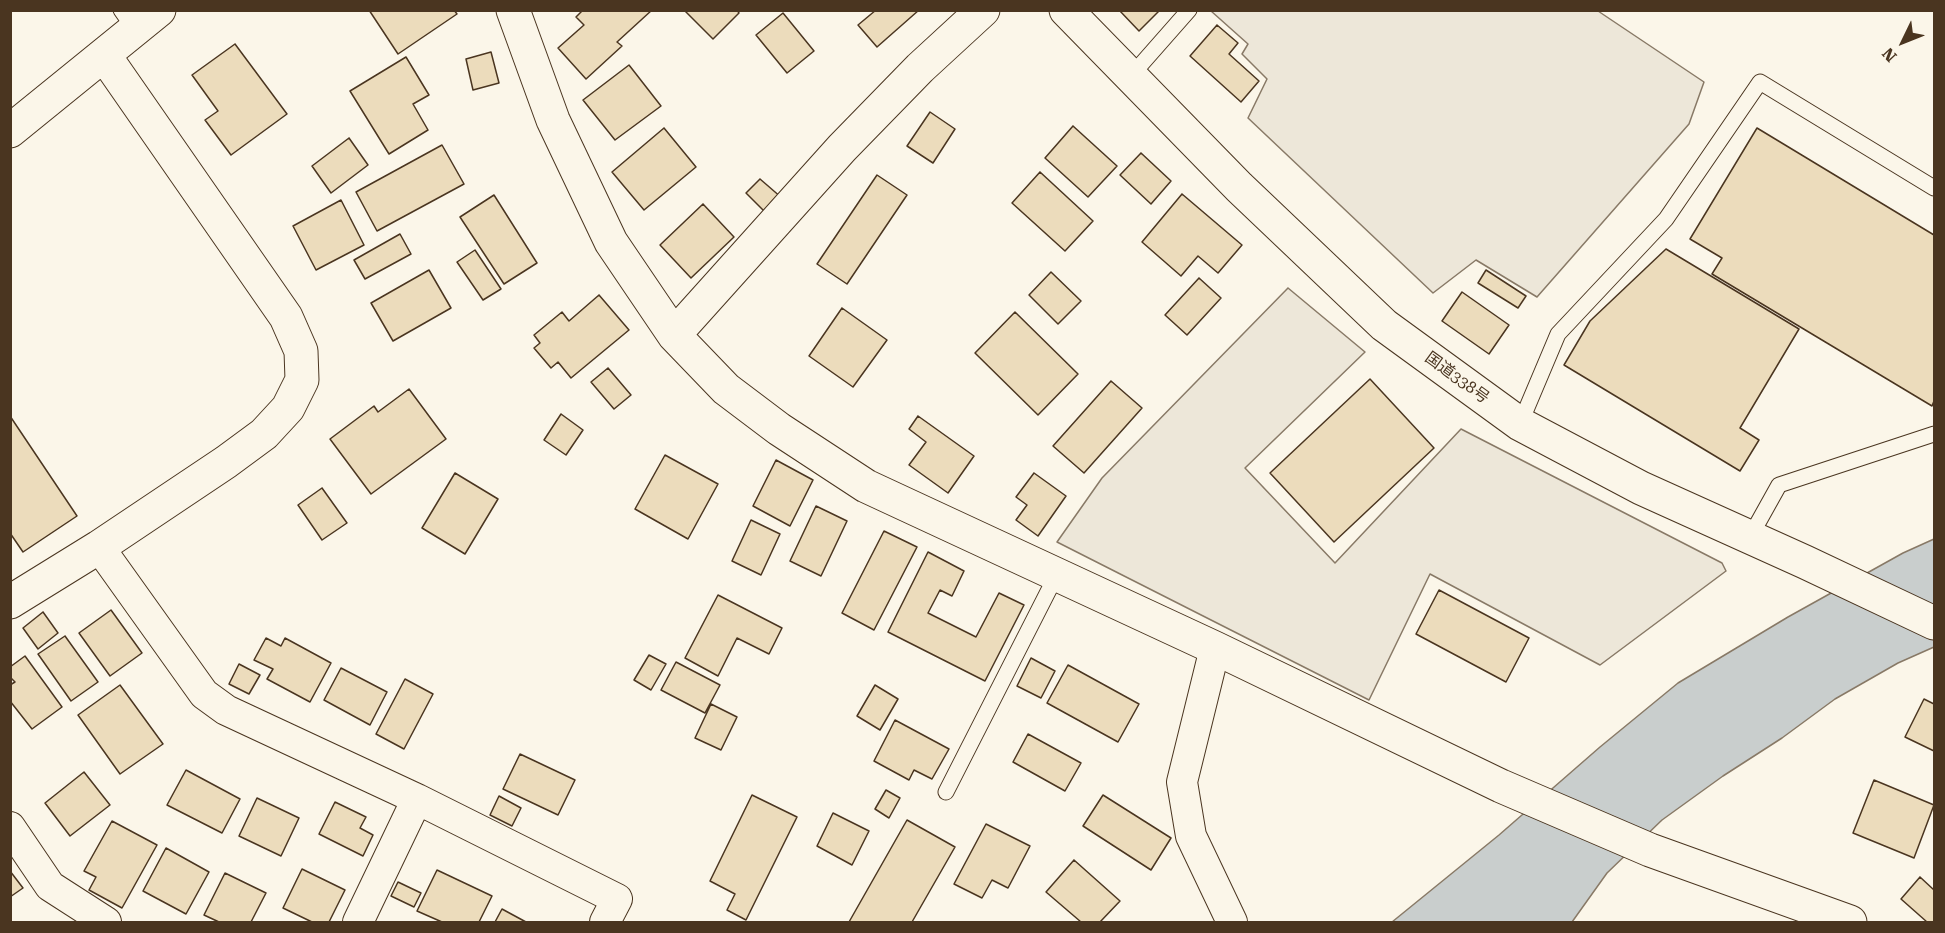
<!DOCTYPE html>
<meta charset="utf-8">
<style>
body{margin:0}
#map{position:relative;width:1945px;height:933px;overflow:hidden;background:#fbf6e9;font-family:"Roboto Serif",serif}
canvas{display:block}
.frame{position:absolute;inset:0;border:12px solid #4a3520;pointer-events:none}
.north{position:absolute;left:1873px;top:12px;width:60px;height:60px;-webkit-text-stroke:4px #fbf6e9;paint-order:stroke;rotate:227deg;font-size:16px;font-weight:700;line-height:24px;text-align:center;color:#4a3520}
.north::after{content:'';display:block;margin:auto;width:21px;height:27px;background:#4a3520;clip-path:polygon(50% 0,100% 100%,50% 72%,0 100%)}
</style>
<div id="map">
<canvas width="1945" height="933"></canvas>
<div class="frame"></div>
<div class="north">N</div>
</div>
<script>
const g = document.querySelector('canvas').getContext('2d');
g.lineJoin = 'round';
function fillPath(path, color) { g.fillStyle = color; g.fill(path, 'evenodd'); }
const toPath = rows => new Path2D(rows.map(r => 'M' + r).join(''));
function trace(path, color, width, dash) { g.strokeStyle = color; g.lineWidth = width; g.lineCap = dash ? 'butt' : 'round'; g.setLineDash(dash || []); g.stroke(path); }
function drawText(font, color, halo, rows, align = 'center') {
  g.font = font + ' "Roboto Serif","Noto Sans JP",serif'; g.lineWidth = 4.5; g.setLineDash([]); g.textBaseline = 'middle'; g.strokeStyle = halo; g.fillStyle = color; for (const [text, x, y, turn = 0] of rows) {
    g.save(); g.translate(x, y); g.rotate((+turn || 0) * Math.PI / 180); g.textAlign = isNaN(turn) ? turn : align; if (halo) g.strokeText(text, 0, 0); g.fillText(text, 0, 0); g.restore();
  }
}
const parking = toPath([
 [1211,11,1598,11,1704,82,1689,124,1537,297,1476,260,1433,293,1248,118,1267,79,1242,54,1248,44,1211,11],
 [1288,288,1365,352,1245,468,1335,563,1461,429,1722,563,1726,571,1600,665,1430,574,1369,700,1057,542,1102,478,1288,288]
]);
fillPath(parking, '#ede7d9');
trace(parking, '#887966', 1.5);
const water = toPath([
 [1934,539,1934,647,1898,663,1835,699,1782,738,1723,776,1662,820,1607,873,1572,922,1392,922,1499,835,1600,747,1678,683,1788,617,1903,553,1934,539]
]);
fillPath(water, '#c9cecd');
trace(water, '#887966', 1.5);
const building = toPath([
 [369,10,454,10,457,14,398,54,369,10],
 [583,10,652,10,617,42,622,46,586,79,558,48,584,25,576,17,583,10],
 [684,10,737,10,739,13,713,39,684,10],
 [876,10,919,10,877,47,858,25,876,10],
 [1119,10,1160,10,1139,31,1119,10],
 [783,13,814,51,787,73,756,35,783,13],
 [1217,25,1238,43,1229,54,1259,81,1241,102,1190,56,1217,25],
 [235,44,287,114,231,155,205,120,218,111,192,75,235,44],
 [491,52,499,83,473,90,466,59,491,52],
 [406,57,429,95,413,104,428,130,389,154,350,91,406,57],
 [629,65,661,106,615,140,583,100,629,65],
 [930,112,955,129,933,163,907,146,930,112],
 [1073,126,1117,166,1088,197,1045,158,1073,126],
 [664,128,696,167,644,210,612,172,664,128],
 [1757,128,1934,235,1934,401,1932,406,1712,274,1722,258,1690,239,1757,128],
 [349,138,368,165,331,193,312,166,349,138],
 [442,145,464,184,377,231,356,192,442,145],
 [1141,153,1171,181,1151,204,1120,175,1141,153],
 [1040,172,1093,221,1065,251,1012,203,1040,172],
 [877,175,907,195,847,284,817,264,877,175],
 [760,179,782,198,767,214,746,193,760,179],
 [1182,194,1242,245,1218,273,1198,256,1181,276,1142,242,1182,194],
 [494,195,537,263,504,284,460,217,494,195],
 [341,200,364,245,316,270,293,226,341,200],
 [703,204,734,237,691,278,660,245,703,204],
 [400,234,411,254,365,279,354,260,400,234],
 [1666,249,1799,329,1740,428,1759,440,1740,471,1564,365,1590,321,1666,249],
 [475,250,501,289,483,300,457,262,475,250],
 [429,270,451,308,393,341,371,303,429,270],
 [1486,270,1526,296,1518,308,1478,283,1486,270],
 [1051,272,1081,301,1058,324,1029,295,1051,272],
 [1199,278,1221,298,1187,335,1165,315,1199,278],
 [1462,292,1509,325,1489,354,1442,321,1462,292],
 [599,295,629,330,571,378,558,362,551,368,534,348,540,343,534,335,562,312,569,321,599,295],
 [842,308,887,340,853,387,809,356,842,308],
 [1015,312,1078,374,1038,415,975,353,1015,312],
 [608,368,631,395,614,409,591,382,608,368],
 [1370,379,1434,448,1334,542,1270,473,1370,379],
 [1111,381,1142,408,1084,473,1053,446,1111,381],
 [409,389,446,439,371,494,330,439,374,406,378,412,409,389],
 [561,414,583,430,566,455,544,440,561,414],
 [10,416,77,516,23,552,10,533,10,416],
 [918,416,974,456,948,493,909,465,926,442,909,429,918,416],
 [665,455,718,484,688,539,635,509,665,455],
 [776,460,813,480,790,526,753,506,776,460],
 [455,473,498,499,465,554,422,528,455,473],
 [1034,473,1066,496,1038,536,1016,520,1027,505,1016,497,1034,473],
 [322,488,347,523,322,540,298,505,322,488],
 [816,506,847,521,821,576,790,561,816,506],
 [751,520,780,534,761,575,732,561,751,520],
 [884,531,917,547,874,630,842,613,884,531],
 [928,552,964,571,952,596,940,590,928,613,976,637,999,593,1024,605,985,681,888,632,928,552],
 [1439,590,1529,638,1506,682,1416,634,1439,590],
 [718,595,782,628,769,654,737,638,718,676,685,658,718,595],
 [111,610,142,653,110,676,79,633,111,610],
 [43,612,58,633,38,649,23,628,43,612],
 [65,636,98,682,71,701,38,654,65,636],
 [266,638,281,646,285,638,331,663,310,702,267,679,273,669,254,660,266,638],
 [649,655,666,664,651,690,634,680,649,655],
 [25,656,62,707,32,729,10,701,10,685,15,682,10,677,10,667,25,656],
 [1031,658,1055,671,1041,698,1017,686,1031,658],
 [676,662,720,685,705,713,661,690,676,662],
 [239,664,260,675,249,694,229,684,239,664],
 [1068,665,1139,704,1118,742,1047,703,1068,665],
 [341,668,387,692,370,725,324,700,341,668],
 [405,679,433,694,404,749,376,734,405,679],
 [120,685,163,744,120,774,78,715,120,685],
 [875,685,898,699,880,730,857,716,875,685],
 [1924,699,1934,704,1934,751,1905,737,1924,699],
 [711,704,737,717,721,750,695,738,711,704],
 [895,720,949,749,932,779,914,770,909,780,874,761,895,720],
 [1028,734,1081,763,1065,791,1013,762,1028,734],
 [520,754,575,780,558,815,503,789,520,754],
 [186,770,240,799,222,833,167,805,186,770],
 [84,772,110,805,70,836,45,803,84,772],
 [1874,780,1934,805,1914,858,1853,833,1874,780],
 [886,790,900,798,889,818,875,809,886,790],
 [752,795,797,817,746,920,727,910,735,894,710,881,752,795],
 [1103,795,1171,838,1151,870,1083,826,1103,795],
 [499,796,521,808,512,826,490,815,499,796],
 [257,798,299,818,281,856,239,836,257,798],
 [335,802,366,817,360,828,373,835,363,856,319,834,335,802],
 [833,813,869,831,852,865,817,846,833,813],
 [907,820,955,847,912,922,849,922,907,820],
 [112,821,157,845,122,908,89,890,96,877,84,871,112,821],
 [986,824,1030,846,1008,888,992,880,982,898,954,884,986,824],
 [166,848,209,872,186,914,143,891,166,848],
 [1074,860,1120,901,1100,922,1081,922,1046,892,1074,860],
 [302,869,345,890,329,922,312,922,283,908,302,869],
 [437,870,492,896,479,922,442,922,417,911,437,870],
 [10,871,23,888,10,897,10,871],
 [225,873,266,893,251,922,219,922,204,915,225,873],
 [1920,877,1934,890,1934,922,1927,922,1901,899,1920,877],
 [398,882,421,893,414,907,391,896,398,882],
 [502,909,526,922,495,922,502,909]
]);
fillPath(building, '#ecdcbc');
trace(building, '#4a3520', 1.5);
const lane = toPath([
 [121,10,135,30],
 [1130,77,1189,10],
 [1520,424,1558,334,1666,219,1760,82,1934,188],
 [1750,537,1779,485,1934,434],
 [946,792,1056,576]
]);
const street = toPath([
 [99,547,204,694,226,710,417,799,617,899,605,922],
 [1215,648,1182,782,1191,836,1232,922],
 [10,827,50,886,106,922],
 [358,922,417,799]
]);
const secondary = toPath([
 [513,10,553,120,611,242,674,335,726,389,779,429,866,486,1215,648,1501,786,1650,850,1850,922],
 [10,131,159,10],
 [674,335,842,148,920,68,983,10],
 [10,602,99,547,226,462,264,434,288,408,302,380,301,351,286,317,104,55]
]);
const highway = toPath([
 [1066,10,1239,187,1384,325,1520,424,1641,488,1805,562,1934,623]
]);
trace(lane, '#4a3520', 17);
trace(street, '#4a3520', 32);
trace(secondary, '#4a3520', 35);
trace(highway, '#4a3520', 35);
trace(lane, '#fbf6e9', 15);
trace(street, '#fbf6e9', 30);
trace(secondary, '#fbf6e9', 33);
trace(highway, '#fbf6e9', 33);
drawText('16px', '#4a3520', '#fbf6e9', [
 ["国道338号",1457,378,36]
]);
</script>
